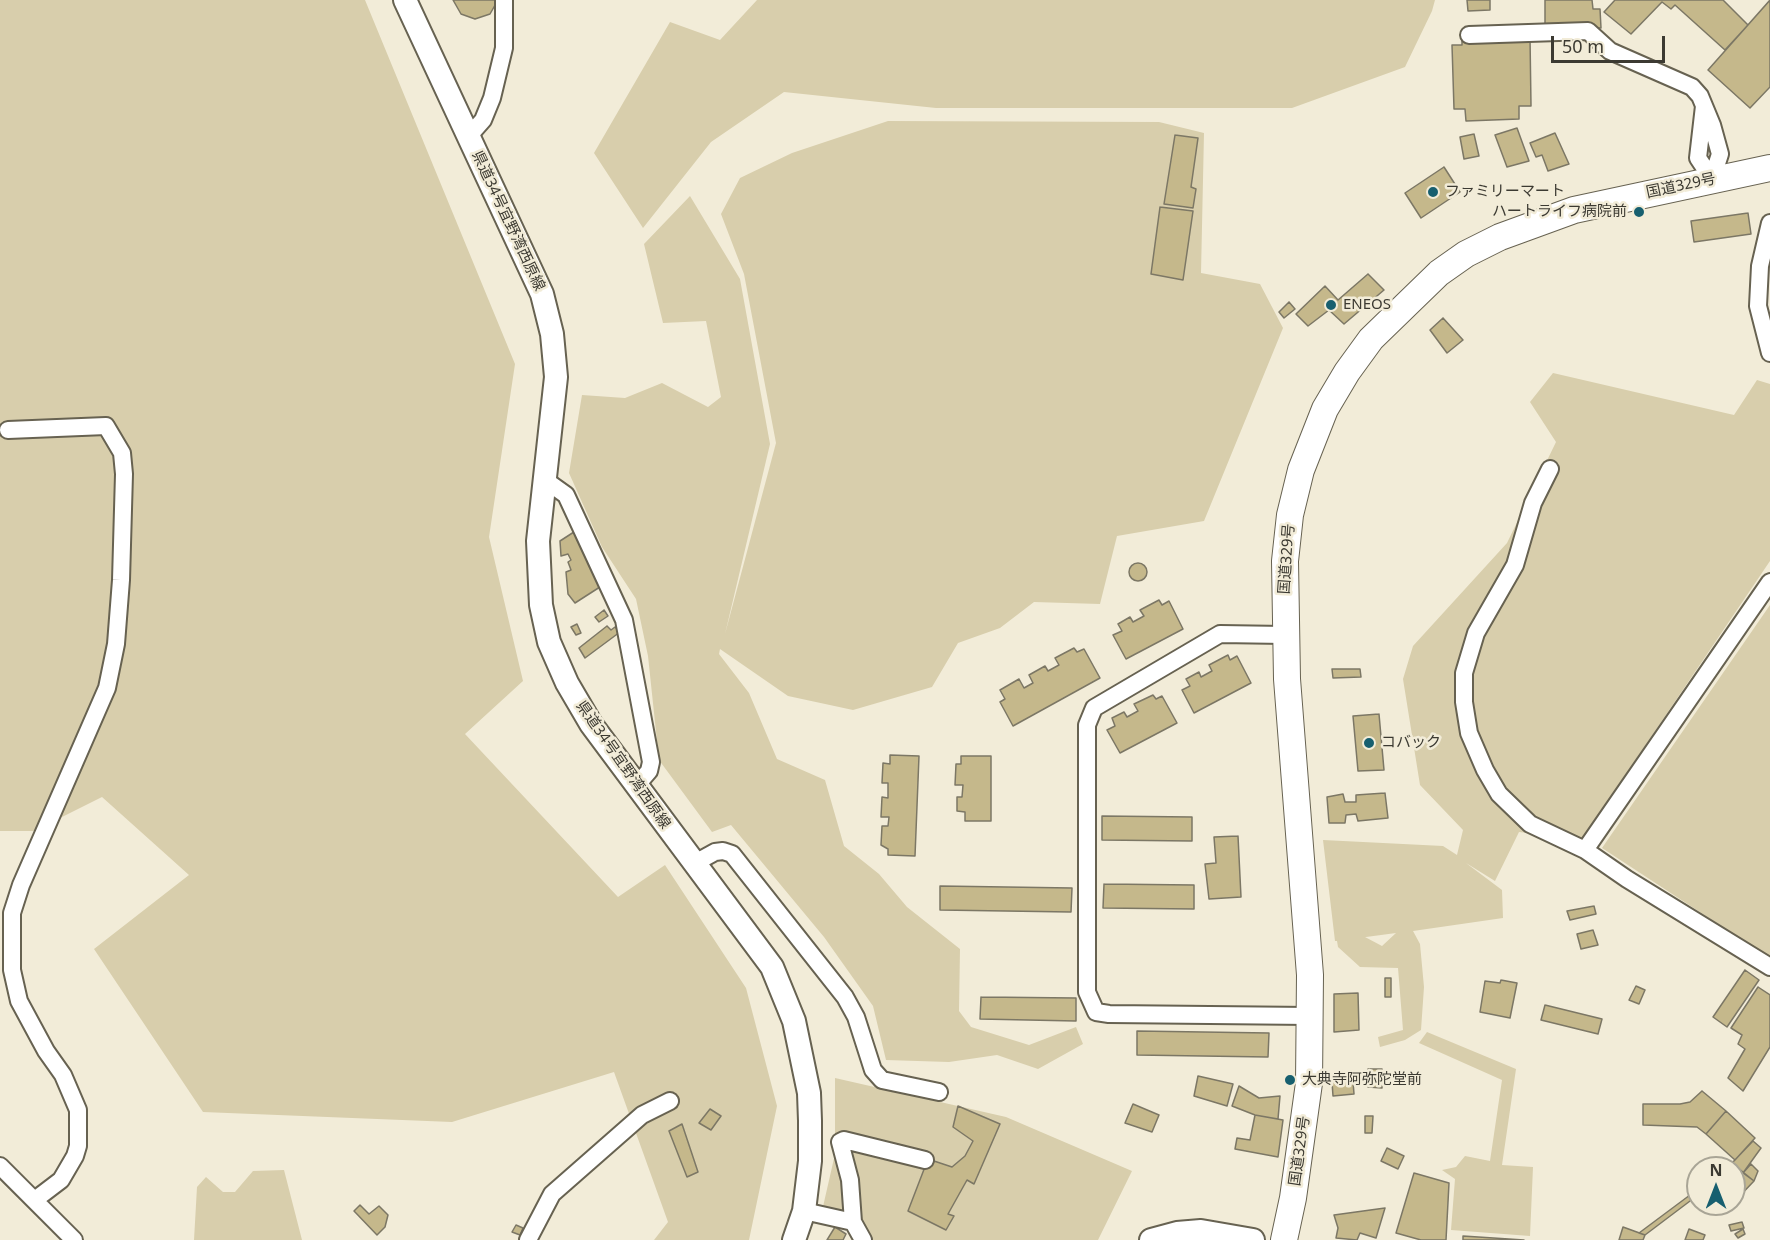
<!DOCTYPE html>
<meta charset="utf-8">
<style>
body{margin:0}
#map{position:relative;width:1770px;height:1240px;overflow:hidden;background:#f2ecd8;font-family:"Noto Sans",sans-serif}
canvas{display:block}
.north{position:absolute;left:1686px;top:1156px;width:60px;height:60px;box-sizing:border-box;background:#f2ecd8;border:2px solid #a9a596;border-radius:50%;rotate:0deg;font-size:16px;font-weight:700;line-height:24px;text-align:center;color:#3c3a32}
.north::after{content:'';display:block;margin:auto;width:21px;height:27px;background:#175f6f;clip-path:polygon(50% 0,100% 100%,50% 72%,0 100%)}
.scale{position:absolute;left:1551px;top:36px;width:114px;height:27px;box-sizing:border-box;border:3px solid #3c3a32;border-top:0;padding-left:8px;font-size:18px;line-height:21px;white-space:nowrap;color:#3c3a32;-webkit-text-stroke:4px #f2ecd8;paint-order:stroke}
</style>
<div id="map">
<canvas width="1770" height="1240"></canvas>
<div class="north">N</div>
<div class="scale">50 m</div>
</div>
<script>
const g = document.querySelector('canvas').getContext('2d');
g.lineJoin = 'round';
function fillPath(path, color) { g.fillStyle = color; g.fill(path, 'evenodd'); }
const toPath = rows => new Path2D(rows.map(r => 'M' + r).join(''));
function trace(path, color, width, dash) { g.strokeStyle = color; g.lineWidth = width; g.lineCap = dash ? 'butt' : 'round'; g.setLineDash(dash || []); g.stroke(path); }
function drawText(font, color, halo, rows, align = 'center') {
  g.font = font + ' "Noto Sans","Noto Sans JP",sans-serif'; g.lineWidth = 5; g.setLineDash([]); g.textBaseline = 'middle'; g.strokeStyle = halo; g.fillStyle = color; for (const [text, x, y, turn = 0] of rows) {
    g.save(); g.translate(x, y); g.rotate((+turn || 0) * Math.PI / 180); g.textAlign = isNaN(turn) ? turn : align; if (halo) g.strokeText(text, 0, 0); g.fillText(text, 0, 0); g.restore();
  }
}
fillPath(toPath([
 [0,0,365,0,515,364,489,537,523,681,465,734,618,897,665,865,746,988,777,1106,749,1240,654,1240,668,1222,614,1072,452,1122,203,1112,94,949,189,875,102,797,34,831,0,831],
 [757,0,1435,0,1432,11,1405,67,1292,108,936,108,784,92,711,142,643,228,594,153,670,22,720,40],
 [888,121,1159,122,1204,133,1201,273,1260,284,1283,328,1204,521,1117,536,1100,604,1034,602,1000,628,958,643,932,687,853,710,788,696,720,649,719,654,749,693,777,759,825,780,844,846,879,874,907,907,960,949,959,1011,971,1027,1029,1045,1076,1027,1083,1044,1038,1069,997,1055,949,1062,886,1060,873,1006,824,937,731,825,712,832,659,760,648,656,636,599,602,547,569,473,582,395,625,398,662,383,708,407,721,397,706,321,663,323,644,244,690,196,740,279,770,444,725,634,776,443,744,274,721,214,740,178,792,153],
 [1553,373,1734,415,1757,380,1770,384,1770,561,1582,839,1519,832,1495,881,1466,863,1502,890,1503,918,1413,931,1420,944,1424,987,1421,1030,1405,1040,1380,1047,1378,1037,1403,1030,1398,968,1360,967,1338,947,1337,941,1335,941,1323,840,1443,846,1457,855,1463,830,1420,785,1403,679,1413,646,1507,543,1556,442,1530,402],
 [1396,933,1382,946,1365,937,1366,937],
 [1770,605,1770,958,1602,848],
 [1427,1032,1516,1069,1502,1165,1533,1167,1530,1236,1451,1230,1455,1179,1442,1170,1456,1167,1465,1156,1490,1161,1502,1080,1419,1043],
 [835,1078,1006,1117,1132,1171,1098,1240,859,1240,851,1230,822,1211,835,1154],
 [284,1170,302,1240,194,1240,197,1187,206,1177,223,1192,235,1192,253,1171]
]), '#d8ceac');
const building = toPath([
 [453,0,498,0,490,14,475,19,461,14,453,0],
 [1467,0,1490,0,1490,10,1468,11,1467,0],
 [1545,0,1592,0,1593,9,1600,9,1601,28,1545,27,1545,0],
 [1615,0,1723,0,1748,25,1725,50,1675,5,1671,9,1662,2,1631,34,1604,12,1615,0],
 [1770,0,1770,87,1750,108,1708,70,1770,0],
 [1530,37,1531,106,1519,106,1519,119,1466,121,1465,109,1454,109,1452,45,1462,45,1462,38,1530,37],
 [1517,128,1529,161,1507,167,1495,135,1517,128],
 [1555,133,1569,164,1548,171,1542,155,1536,157,1530,143,1555,133],
 [1474,134,1479,156,1464,159,1460,137,1474,134],
 [1175,135,1198,138,1191,187,1196,189,1193,208,1164,204,1175,135],
 [1444,167,1460,192,1421,218,1405,193,1444,167],
 [1160,207,1193,211,1183,280,1151,274,1160,207],
 [1748,213,1751,234,1694,242,1691,221,1748,213],
 [1368,274,1384,290,1344,324,1329,310,1308,326,1296,314,1325,286,1338,300,1368,274],
 [1289,302,1295,309,1284,318,1279,312,1289,302],
 [1443,318,1463,340,1447,353,1430,330,1443,318],
 [577,530,603,585,575,603,568,594,566,572,571,570,568,562,571,560,568,554,561,556,560,541,577,530],
 '1129 572a9 9 0 1 1 18 0a9 9 0 1 1-18 0Z',
 [1159,600,1162,605,1169,601,1183,629,1126,659,1113,635,1122,631,1118,624,1130,617,1133,622,1144,616,1140,610,1159,600],
 [604,610,608,616,599,622,595,617,604,610],
 [577,624,581,633,576,635,571,627,577,624],
 [607,626,611,630,615,627,620,632,585,658,579,648,607,626],
 [1074,648,1077,652,1084,649,1100,678,1013,726,1000,702,1005,699,1000,690,1019,679,1024,688,1033,683,1029,675,1045,666,1048,671,1059,665,1055,658,1074,648],
 [1228,655,1230,660,1237,656,1251,683,1194,713,1182,690,1190,686,1186,679,1199,672,1201,677,1212,671,1209,665,1228,655],
 [1332,669,1360,669,1361,677,1333,678,1332,669],
 [1153,695,1156,699,1162,696,1177,723,1120,753,1107,730,1115,726,1112,718,1124,712,1127,717,1138,711,1134,704,1153,695],
 [1379,714,1384,770,1358,771,1353,716,1379,714],
 [890,755,919,756,915,856,888,855,888,849,881,845,882,826,888,826,889,817,881,817,882,797,888,798,888,783,882,783,883,763,890,764,890,755],
 [961,756,991,756,991,821,965,821,965,812,957,811,957,797,962,797,963,785,955,785,956,764,961,764,961,756],
 [1385,793,1388,818,1358,821,1356,814,1346,815,1345,823,1329,823,1327,797,1343,794,1345,802,1356,802,1356,795,1385,793],
 [1102,816,1192,817,1192,841,1102,840,1102,816],
 [1238,836,1241,897,1209,899,1205,864,1216,863,1214,837,1238,836],
 [1104,884,1194,885,1194,909,1103,908,1104,884],
 [940,886,1072,888,1071,912,940,910,940,886],
 [1594,906,1596,914,1570,920,1567,911,1594,906],
 [1593,930,1598,945,1581,949,1577,934,1593,930],
 [1745,970,1759,980,1727,1027,1713,1017,1745,970],
 [1385,978,1391,978,1391,997,1385,997,1385,978],
 [1501,980,1517,983,1510,1018,1480,1012,1485,981,1500,983,1501,980],
 [1636,986,1645,990,1639,1004,1629,1000,1636,986],
 [1758,987,1770,995,1770,1047,1743,1091,1728,1078,1745,1049,1738,1044,1742,1035,1731,1028,1758,987],
 [1358,993,1359,1030,1334,1032,1334,994,1358,993],
 [981,997,1076,998,1076,1021,980,1019,981,997],
 [1545,1005,1602,1019,1598,1034,1541,1020,1545,1005],
 [1137,1031,1269,1033,1268,1057,1137,1055,1137,1031],
 [1368,1069,1382,1069,1382,1088,1368,1087,1368,1069],
 [1198,1076,1233,1084,1227,1106,1194,1096,1198,1076],
 [1353,1081,1354,1094,1333,1096,1332,1082,1353,1081],
 [1239,1086,1259,1098,1280,1096,1278,1119,1255,1115,1232,1106,1239,1086],
 [1702,1091,1726,1111,1706,1134,1697,1127,1643,1125,1643,1104,1680,1104,1690,1102,1702,1091],
 [1133,1104,1159,1115,1152,1132,1125,1123,1133,1104],
 [958,1106,1000,1124,974,1184,967,1180,948,1214,954,1216,946,1230,908,1211,928,1159,952,1167,965,1156,973,1141,953,1127,958,1106],
 [710,1109,721,1116,711,1130,699,1123,710,1109],
 [1726,1111,1755,1138,1735,1160,1706,1134,1726,1111],
 [1255,1115,1283,1120,1278,1157,1235,1149,1237,1138,1250,1140,1255,1115],
 [1365,1116,1373,1116,1372,1133,1365,1133,1365,1116],
 [682,1124,698,1172,687,1177,669,1131,682,1124],
 [1753,1141,1761,1148,1743,1173,1732,1163,1753,1141],
 [1387,1148,1404,1156,1398,1169,1381,1161,1387,1148],
 [1751,1164,1758,1171,1754,1181,1743,1173,1751,1164],
 [1738,1168,1754,1181,1734,1202,1734,1172,1738,1168],
 [1414,1173,1449,1183,1446,1240,1421,1240,1396,1233,1414,1173],
 [1698,1189,1698,1195,1645,1235,1639,1233,1698,1189],
 [360,1205,369,1214,379,1206,388,1215,385,1227,377,1235,354,1211,360,1205],
 [1385,1208,1376,1238,1360,1233,1357,1240,1336,1238,1338,1228,1334,1215,1385,1208],
 [1742,1222,1744,1228,1731,1231,1729,1225,1742,1222],
 [516,1225,523,1228,520,1235,512,1232,516,1225],
 [835,1227,846,1234,843,1240,827,1240,835,1227],
 [1623,1227,1645,1235,1643,1240,1619,1240,1623,1227],
 [1689,1229,1705,1235,1703,1240,1685,1240,1689,1229],
 [1743,1229,1745,1234,1738,1238,1735,1234,1743,1229],
 [1463,1236,1524,1240,1463,1240,1463,1236]
]);
fillPath(building, '#c5b88b');
trace(building, '#7c7765', 1.5);
const minor = toPath([
 [1469,35,1588,31,1610,51,1692,87,1700,96,1712,125,1720,154,1712,179],
 [1704,106,1698,158,1712,179],
 [468,137,483,120,492,98,504,48,504,0],
 [1770,223,1760,266,1758,306,1770,353],
 [8,430,106,426,122,453,124,474,121,580,116,644,107,688,21,885,12,913,12,970,19,1001,46,1051,63,1075,78,1110,78,1146,75,1156,61,1180,36,1199],
 [1550,469,1533,503,1515,565,1476,633,1464,673,1464,702,1469,733,1485,770,1499,794,1530,824,1585,850,1627,879,1770,967],
 [545,480,566,495,624,620,651,762,649,771,636,786],
 [1285,635,1220,634,1094,708,1087,725,1087,992,1096,1012,1109,1014,1310,1016],
 [1585,850,1770,582],
 [695,863,715,852,723,851,732,854,845,997,856,1017,873,1070,882,1080,939,1092],
 [0,1166,74,1240],
 [804,1211,853,1222,863,1240],
 [853,1222,850,1180,840,1142,844,1140,925,1160],
 [528,1240,552,1194,642,1115,670,1101]
]);
const major = toPath([
 [405,0,542,294,552,334,556,377,538,541,541,605,549,642,567,683,591,724,772,967,794,1021,809,1093,810,1121,810,1161,804,1211,794,1240],
 [1151,1240,1177,1233,1201,1231,1253,1240]
]);
const highway = toPath([
 [1284,1240,1293,1198,1309,1083,1310,975,1287,679,1285,561,1290,515,1301,470,1325,409,1347,372,1371,339,1439,273,1466,254,1500,237,1574,210,1770,168]
]);
trace(minor, '#676251', 20);
trace(major, '#676251', 26);
trace(highway, '#676251', 28);
trace(minor, '#fff', 16);
trace(major, '#fff', 22);
trace(highway, '#fff', 26);
for (const [x, y, r, color] of [
 [1433,192,6,"#175f6f"],
 [1639,212,6,"#175f6f"],
 [1331,305,6,"#175f6f"],
 [1369,743,6,"#175f6f"],
 [1290,1080,6,"#175f6f"]
]) { const dot = new Path2D(); dot.arc(x, y, r, 0, 2 * Math.PI); g.fillStyle = color; g.fill(dot); trace(dot, '#f2ecd8', 2); }
drawText('15px', '#3c3a32', '#f2ecd8', [
 ["国道329号",1681,186,-12],
 ["県道34号宜野湾西原線",508,221,65],
 ["国道329号",1287,559,-86],
 ["県道34号宜野湾西原線",623,765,55],
 ["国道329号",1300,1151,-82]
]);
drawText('15px', '#3c3a32', '#f2ecd8', [
 ["ファミリーマート",1445,192],
 ["ハートライフ病院前",1627,212,"right"],
 ["ENEOS",1343,305],
 ["コバック",1381,743],
 ["大典寺阿弥陀堂前",1302,1080]
], 'left');
</script>
